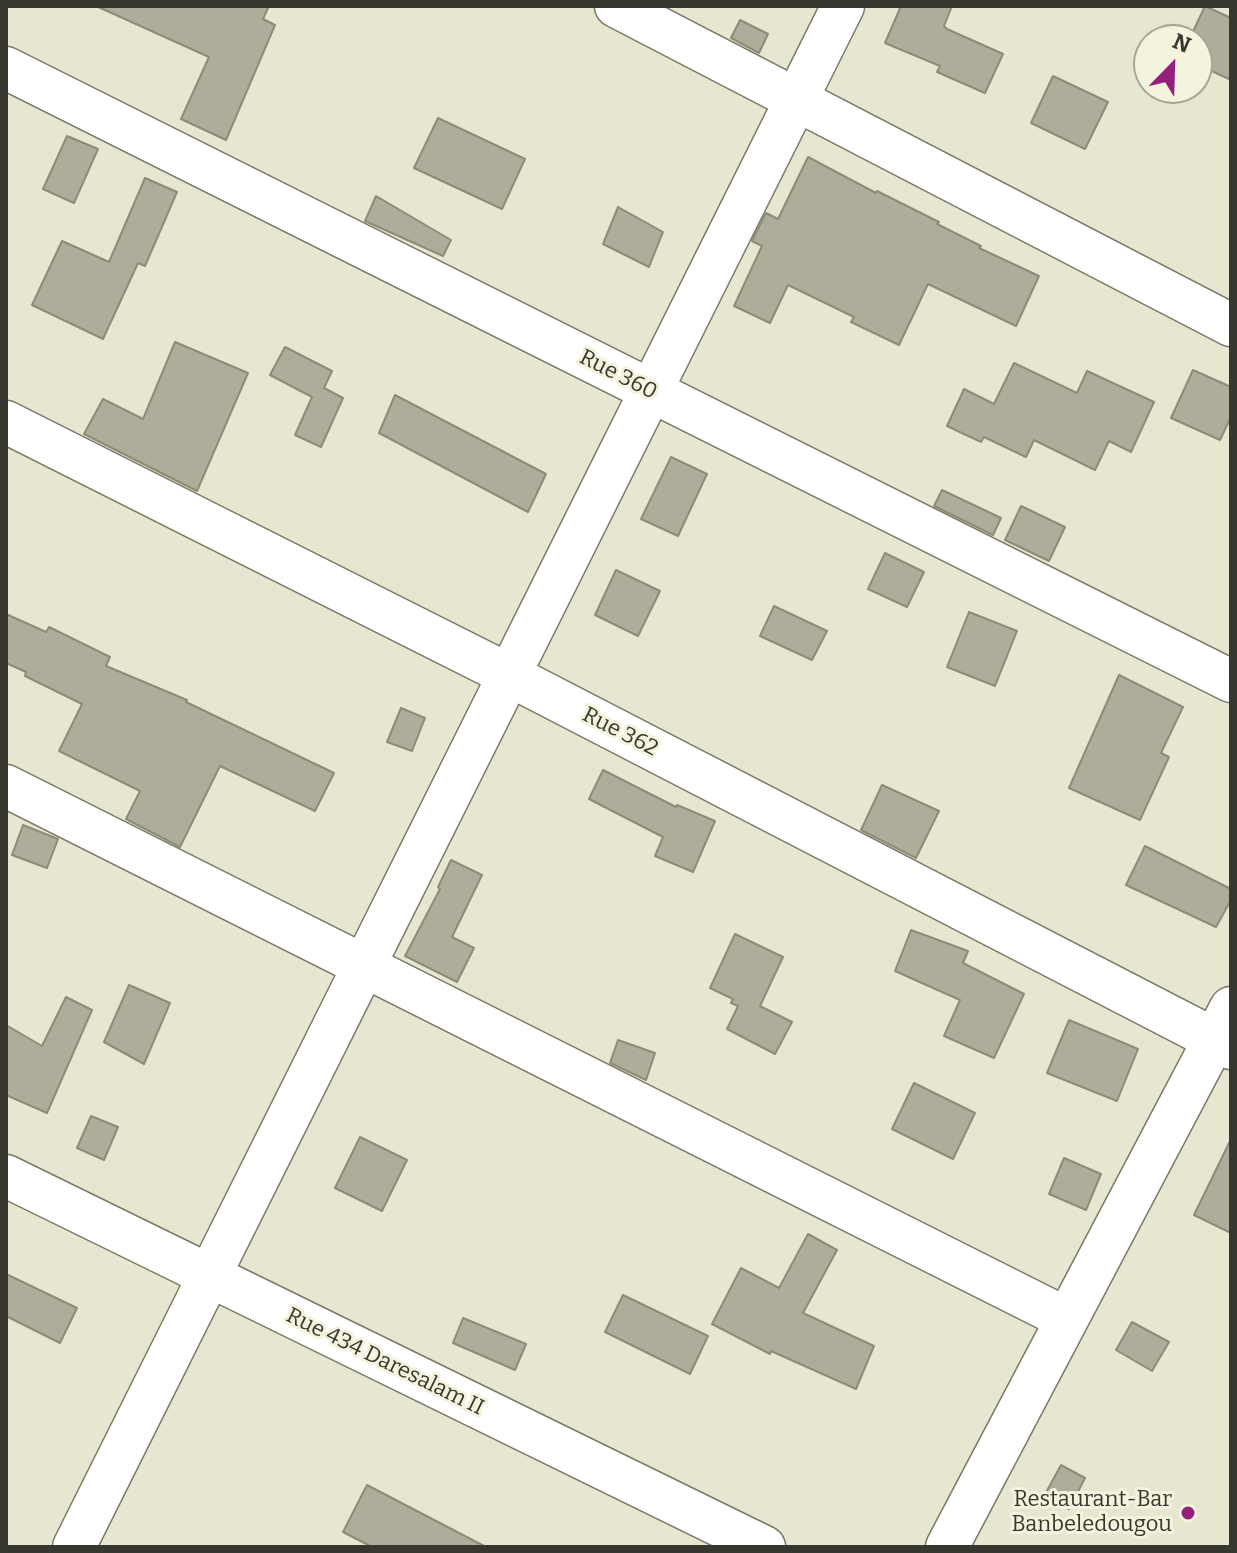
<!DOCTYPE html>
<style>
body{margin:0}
#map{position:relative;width:1237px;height:1553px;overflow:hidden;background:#e7e6d1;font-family:Bitter,serif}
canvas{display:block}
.frame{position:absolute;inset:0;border:8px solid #37372f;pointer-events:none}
.north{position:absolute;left:1133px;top:24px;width:80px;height:80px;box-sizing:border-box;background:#f4f3de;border:2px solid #a8a898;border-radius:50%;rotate:23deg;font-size:22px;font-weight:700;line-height:32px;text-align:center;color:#37372f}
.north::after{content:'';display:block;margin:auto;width:28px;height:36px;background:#941f7d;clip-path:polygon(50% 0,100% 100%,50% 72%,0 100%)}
</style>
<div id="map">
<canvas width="1237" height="1553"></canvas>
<div class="frame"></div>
<div class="north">N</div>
</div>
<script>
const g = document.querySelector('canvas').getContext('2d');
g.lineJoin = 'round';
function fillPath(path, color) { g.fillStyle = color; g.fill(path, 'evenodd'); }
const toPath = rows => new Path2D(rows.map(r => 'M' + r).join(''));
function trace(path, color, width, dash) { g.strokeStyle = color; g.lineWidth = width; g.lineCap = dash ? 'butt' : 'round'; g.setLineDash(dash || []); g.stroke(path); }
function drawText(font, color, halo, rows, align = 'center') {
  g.font = font + ' Bitter,serif'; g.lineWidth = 6; g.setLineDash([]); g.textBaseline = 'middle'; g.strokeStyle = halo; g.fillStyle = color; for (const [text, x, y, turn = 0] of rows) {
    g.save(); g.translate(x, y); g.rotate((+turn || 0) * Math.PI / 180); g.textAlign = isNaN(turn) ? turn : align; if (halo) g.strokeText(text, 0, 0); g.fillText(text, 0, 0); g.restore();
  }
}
const building = toPath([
 [96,6,269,6,263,19,275,25,226,140,181,119,209,57,96,6],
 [901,6,952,6,944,26,947,29,1003,54,985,93,937,72,940,66,885,43,901,6],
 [1205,6,1231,18,1231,80,1197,64,1197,40,1189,40,1205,6],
 [740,20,768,34,759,53,731,38,740,20],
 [1053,76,1108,102,1085,149,1031,123,1053,76],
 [438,118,525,159,502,209,414,168,438,118],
 [67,136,98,149,74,203,43,189,67,136],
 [808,157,876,193,877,191,939,222,937,224,981,246,979,248,1039,276,1016,326,928,284,899,345,851,322,854,317,788,285,770,323,734,306,762,246,752,241,766,213,778,219,808,157],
 [145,178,177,192,145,266,138,263,103,339,32,305,62,241,109,262,145,178],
 [376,196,451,240,443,256,365,221,376,196],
 [618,207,663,232,649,267,603,244,618,207],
 [175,342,248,373,197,491,84,434,103,399,143,419,175,342],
 [285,347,332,371,324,388,343,398,321,447,295,435,312,397,270,375,285,347],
 [1014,363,1077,393,1087,371,1154,402,1131,452,1109,441,1095,470,1034,440,1026,457,984,437,981,442,947,426,964,389,994,404,1014,363],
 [1193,370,1231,387,1231,417,1220,440,1171,418,1193,370],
 [395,395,546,474,528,512,379,433,395,395],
 [671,457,707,474,678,536,641,519,671,457],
 [942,490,1001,518,993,535,934,506,942,490],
 [1021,506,1065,527,1049,561,1005,540,1021,506],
 [885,553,924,572,907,607,868,589,885,553],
 [616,570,660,591,638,636,595,615,616,570],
 [774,606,827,631,812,660,760,636,774,606],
 [969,612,1017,631,995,686,947,667,969,612],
 [6,614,46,632,49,627,110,657,106,666,187,700,186,702,334,773,315,811,220,766,180,847,126,819,140,791,59,751,82,704,25,676,26,672,6,663,6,614],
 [1119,675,1183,707,1161,753,1169,757,1140,820,1069,788,1119,675],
 [401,708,425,718,412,751,387,742,401,708],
 [603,770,676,807,677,805,715,821,693,872,655,856,663,837,589,799,603,770],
 [882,785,939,811,916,858,861,830,882,785],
 [23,825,58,839,47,868,12,855,23,825],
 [1145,846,1231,889,1231,900,1216,927,1126,885,1145,846],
 [451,860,482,875,452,937,474,948,457,982,405,956,440,889,438,887,451,860],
 [911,930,968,951,963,963,1024,994,994,1058,944,1036,960,1000,895,971,911,930],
 [735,934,783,957,760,1006,792,1022,775,1054,727,1029,738,1006,731,1003,733,999,710,988,735,934],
 [129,985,170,1003,144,1064,104,1042,129,985],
 [66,997,92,1010,47,1113,6,1095,6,1025,42,1046,66,997],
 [1069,1020,1138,1049,1117,1101,1047,1073,1069,1020],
 [618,1040,655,1053,646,1080,610,1063,618,1040],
 [914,1083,975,1113,953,1159,892,1129,914,1083],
 [91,1116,118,1127,104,1160,77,1148,91,1116],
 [360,1137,407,1160,382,1211,335,1188,360,1137],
 [1231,1139,1231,1233,1194,1215,1231,1139],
 [1064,1158,1101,1174,1086,1210,1049,1194,1064,1158],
 [808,1234,837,1250,803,1313,874,1346,856,1389,771,1351,770,1354,712,1324,741,1268,779,1288,808,1234],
 [6,1274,77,1308,60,1343,6,1316,6,1274],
 [623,1295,708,1336,690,1374,605,1332,623,1295],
 [463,1318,526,1344,515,1370,453,1343,463,1318],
 [1132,1322,1169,1342,1152,1371,1116,1350,1132,1322],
 [1061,1465,1085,1478,1069,1509,1044,1496,1061,1465],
 [367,1485,486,1547,372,1547,343,1532,367,1485]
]);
fillPath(building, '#aead99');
trace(building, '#8d8c79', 2);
const minor = toPath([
 [616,6,1231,325],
 [6,68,1231,681],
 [6,422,509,675,1231,1048],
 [6,786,1067,1319],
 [6,1176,764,1547],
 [74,1547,843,6],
 [947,1547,1231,1008]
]);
trace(minor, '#7a7967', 45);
trace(minor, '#fff', 42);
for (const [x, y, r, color] of [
 [1188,1513,8,"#941f7d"]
]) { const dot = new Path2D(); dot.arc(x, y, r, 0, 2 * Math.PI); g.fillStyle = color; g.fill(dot); trace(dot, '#f4f3de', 3); }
drawText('22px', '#37372f', '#f4f3de', [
 ["Rue 360",618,375,27],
 ["Rue 362",620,732,27],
 ["Rue 434 Daresalam II",385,1362,26]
]);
drawText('22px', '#37372f', '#f4f3de', [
 ["Restaurant-Bar",1172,1500],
 ["Banbeledougou",1172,1525]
], 'right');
</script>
